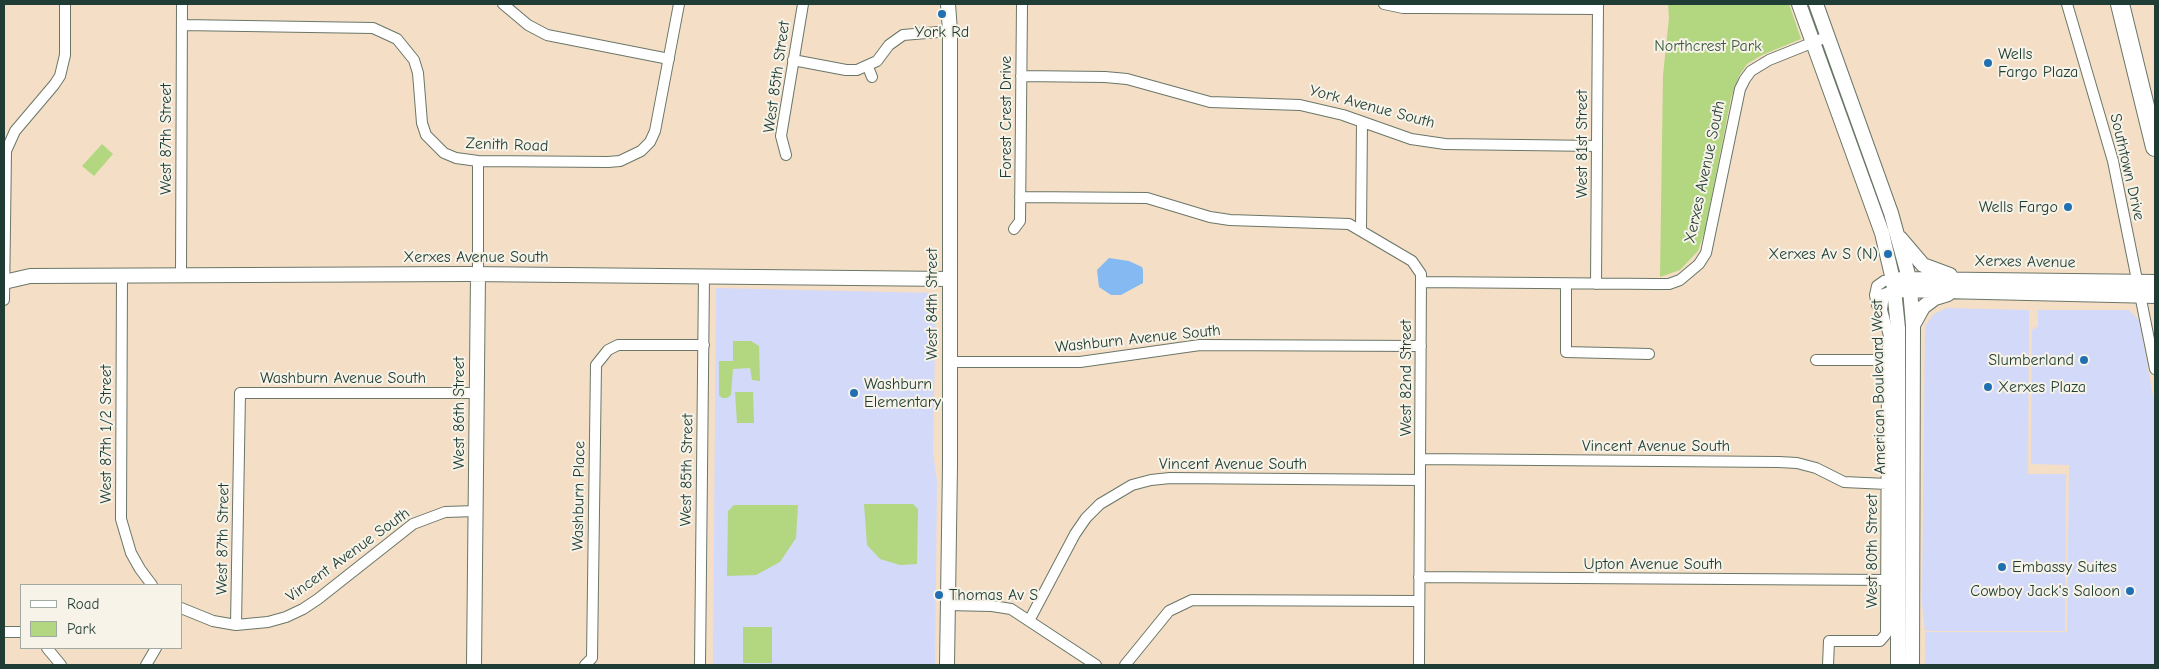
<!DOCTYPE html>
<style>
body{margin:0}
#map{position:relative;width:2159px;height:669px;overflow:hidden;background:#f4dfc6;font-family:"Comic Neue",sans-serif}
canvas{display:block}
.frame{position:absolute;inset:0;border:5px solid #1f3d34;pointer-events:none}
.legend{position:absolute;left:20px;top:584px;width:162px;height:65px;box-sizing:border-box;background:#f7f3e8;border:1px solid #a1aaa0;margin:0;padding:6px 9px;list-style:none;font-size:15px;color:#1f3d34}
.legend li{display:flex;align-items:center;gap:10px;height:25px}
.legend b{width:25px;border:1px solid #a1aaa0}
</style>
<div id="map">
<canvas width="2159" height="669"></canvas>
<div class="frame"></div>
<ul class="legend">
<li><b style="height:6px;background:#fff"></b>Road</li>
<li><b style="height:14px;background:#b2d780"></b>Park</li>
</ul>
</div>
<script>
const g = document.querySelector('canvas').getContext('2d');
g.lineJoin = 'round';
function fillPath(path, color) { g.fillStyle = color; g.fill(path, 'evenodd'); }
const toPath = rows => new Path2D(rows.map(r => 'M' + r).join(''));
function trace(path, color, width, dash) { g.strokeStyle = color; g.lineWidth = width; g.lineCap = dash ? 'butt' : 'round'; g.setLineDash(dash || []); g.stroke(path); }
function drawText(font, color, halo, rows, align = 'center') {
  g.font = font + ' "Comic Neue",sans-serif'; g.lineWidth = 4; g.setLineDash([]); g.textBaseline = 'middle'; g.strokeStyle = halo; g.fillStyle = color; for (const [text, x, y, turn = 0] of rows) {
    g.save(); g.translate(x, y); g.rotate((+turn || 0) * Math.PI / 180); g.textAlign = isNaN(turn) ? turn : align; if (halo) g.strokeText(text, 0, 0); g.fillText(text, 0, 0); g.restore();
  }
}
fillPath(toPath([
 [716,288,936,293,933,452,937,481,935,665,713,665],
 [1947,308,2029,310,2028,474,2066,474,2065,631,1925,631,1922,603,1925,326,1934,314],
 [2038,310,2129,310,2139,320,2155,407,2155,665,1925,665,1925,632,2067,632,2069,465,2031,464,2032,330,2038,326]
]), '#d2d9f9');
fillPath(toPath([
 [1668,4,1789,4,1801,39,1762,55,1747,64,1739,76,1731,98,1705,230,1698,251,1680,270,1660,277,1663,75,1669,18],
 [102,144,113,154,94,176,82,166],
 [733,341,751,341,759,346,760,381,752,380,750,368,733,369,731,395,727,398,722,398,719,395,719,361,733,361],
 [735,392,753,392,754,423,737,423],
 [864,504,913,504,918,509,917,564,900,565,880,559,867,545],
 [734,505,798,505,796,538,780,562,756,575,727,576,728,511],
 [743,627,772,627,772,663,743,663]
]), '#b2d780');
fillPath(toPath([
 [1109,258,1129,261,1142,267,1143,270,1143,283,1121,295,1111,295,1099,287,1097,270]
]), '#84b9f2');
const street = toPath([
 [503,4,528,25,547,35,669,59],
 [1384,4,1403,8,1424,8,1598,9],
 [2067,4,2113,161,2155,369],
 [182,25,373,28,397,39,414,60,418,73,422,123,426,135,444,153,456,158,478,161,608,162,620,161,641,151,650,142,655,131,679,4],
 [793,60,846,70,857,70,877,61,889,45,903,35,950,31],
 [868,67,872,77],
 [1021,76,1105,77,1127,79,1210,102,1300,105,1343,115,1411,139,1445,144,1597,146],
 [1362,122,1361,231,1412,261,1421,274,1419,665],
 [786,155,781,136,803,4],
 [1020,197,1147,198,1210,217,1230,220,1349,224,1361,231],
 [1014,229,1020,221,1022,4],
 [478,274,478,161],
 [122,275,121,519,131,553,140,569,152,585],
 [181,275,182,4],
 [1421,282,1656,284,1669,284,1680,280,1699,264,1706,253,1740,89,1745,79,1751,71,1769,60,1829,36],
 [1566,284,1566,352,1649,354],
 [1596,284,1598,4],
 [4,300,6,151,15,131,54,85,60,76,65,55,65,4],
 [1881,309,1877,305,1875,295,1877,286,1884,281,1893,280],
 [1816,360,1887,360],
 [949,362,1080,362,1200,345,1421,346],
 [1420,459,1779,462,1797,463,1816,468,1844,482,1887,484],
 [1419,577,1887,580],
 [947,605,992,606,1011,609,1096,665],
 [181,608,213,621,236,625,268,622,286,617,303,609,318,599,413,524,445,512,476,511],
 [1029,621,1075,534,1086,518,1100,504,1132,485,1151,480,1170,478,1420,480],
 [236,625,240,393,477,393],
 [4,632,21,632],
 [47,648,61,665],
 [146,665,156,648],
 [585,665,592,658,596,365,608,350,618,345,704,345],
 [700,665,704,276],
 [1125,665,1169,611,1192,600,1419,601],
 [1828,665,1829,641,1880,641,1886,634,1887,360,1889,336,1882,310,1884,294,1895,290]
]);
const secondary = toPath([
 [1799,4,1882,233,1893,280,1898,328,1898,665],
 [1816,4,1891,213,1909,278,1913,325,1912,665],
 [1900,238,1923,265,1950,275],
 [1901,279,2155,282],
 [4,282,30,276,469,274,950,279],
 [1901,290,2155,296],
 [1913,325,1923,307,1935,298,1948,294],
 [474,665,478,274],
 [947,665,950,465,950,31,948,4]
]);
const highway = toPath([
 [2120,4,2155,147]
]);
trace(street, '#6a7667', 12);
trace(secondary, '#6a7667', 16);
trace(highway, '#6a7667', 20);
trace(street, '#fff', 10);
trace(secondary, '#fff', 14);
trace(highway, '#fff', 18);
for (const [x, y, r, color] of [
 [942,14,5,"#1f6fb2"],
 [1988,63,5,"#1f6fb2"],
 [2068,207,5,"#1f6fb2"],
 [1888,254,5,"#1f6fb2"],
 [2084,360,5,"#1f6fb2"],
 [1988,387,5,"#1f6fb2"],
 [854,393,5,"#1f6fb2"],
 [2002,567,5,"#1f6fb2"],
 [2130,591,5,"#1f6fb2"],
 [939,595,5,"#1f6fb2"]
]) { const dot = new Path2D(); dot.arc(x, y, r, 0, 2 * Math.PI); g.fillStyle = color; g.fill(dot); trace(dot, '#f7f3e8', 2); }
drawText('16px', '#1f3d34', '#f7f3e8', [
 ["York Rd",942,32,"center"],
 ["Wells",1998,54],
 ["Fargo Plaza",1998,72],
 ["Wells Fargo",2058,207,"right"],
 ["Xerxes Av S (N)",1878,254,"right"],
 ["Slumberland",2074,360,"right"],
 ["Washburn",864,384],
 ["Elementary",864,402],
 ["Xerxes Plaza",1998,387],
 ["Embassy Suites",2012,567],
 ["Cowboy Jack's Saloon",2120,591,"right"],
 ["Thomas Av S",949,595]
], 'left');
drawText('16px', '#3c5c43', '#f7f3e8', [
 ["Northcrest Park",1708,46]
]);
drawText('16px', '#1f3d34', '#f7f3e8', [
 ["West 85th Street",777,77,-82],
 ["York Avenue South",1372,107,15],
 ["Forest Crest Drive",1006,117,-90],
 ["West 87th Street",166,139,-90],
 ["West 81st Street",1582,144,-90],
 ["Zenith Road",507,145,2],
 ["Southtown Drive",2127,167,77],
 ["Xerxes Avenue South",1705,172,-78],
 ["Xerxes Avenue South",476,257],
 ["Xerxes Avenue",2025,262,1],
 ["West 84th Street",932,304,-90],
 ["Washburn Avenue South",1138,339,-6],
 ["Washburn Avenue South",343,378],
 ["West 82nd Street",1406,378,-90],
 ["American Boulevard West",1879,387,-91],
 ["West 86th Street",459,413,-90],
 ["West 87th 1/2 Street",106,434,-90],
 ["Vincent Avenue South",1656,446],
 ["Vincent Avenue South",1233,464],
 ["West 85th Street",687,470,-89],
 ["Washburn Place",579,496,-89],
 ["West 87th Street",223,539,-89],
 ["West 80th Street",1872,551,-90],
 ["Vincent Avenue South",348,555,-36],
 ["Upton Avenue South",1653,564]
]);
</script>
